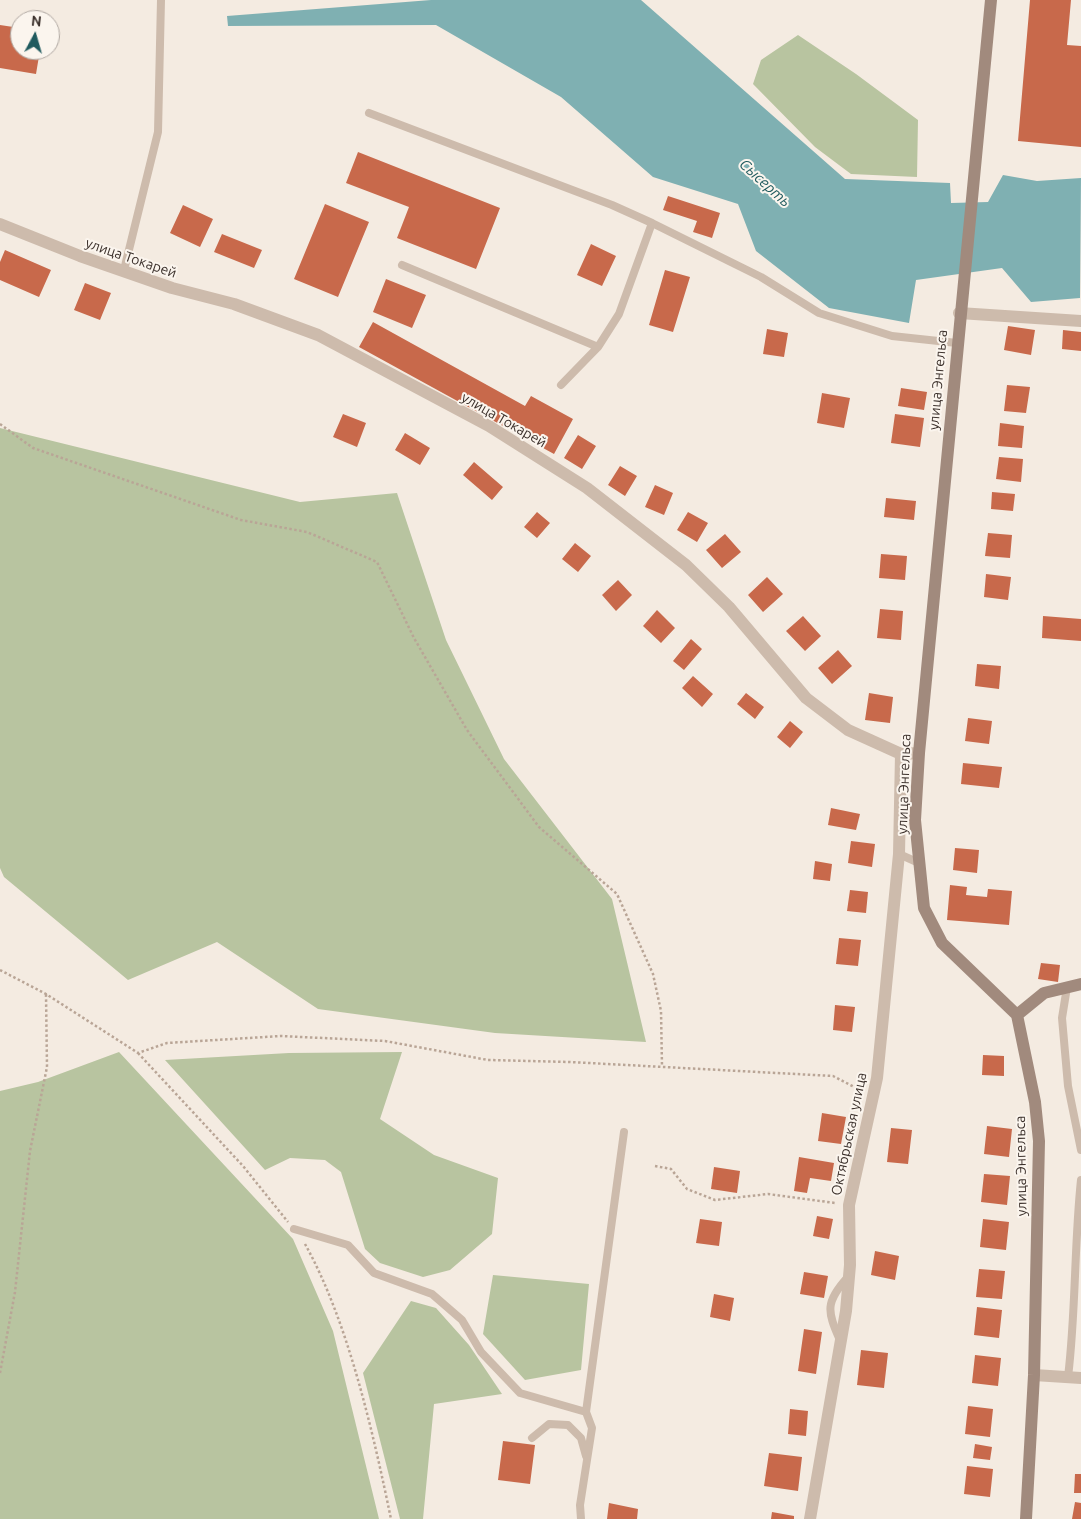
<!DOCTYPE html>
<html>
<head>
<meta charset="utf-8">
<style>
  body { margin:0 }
  #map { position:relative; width:1081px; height:1519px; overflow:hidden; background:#f4ebe1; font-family:Ubuntu,sans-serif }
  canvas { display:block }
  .north { position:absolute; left:10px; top:10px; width:50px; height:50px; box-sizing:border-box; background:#fbf5ee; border:1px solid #aea6a0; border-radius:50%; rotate:6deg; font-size:14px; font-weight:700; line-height:20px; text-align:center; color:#3b302b }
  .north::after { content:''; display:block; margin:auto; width:18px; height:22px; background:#1f5a5e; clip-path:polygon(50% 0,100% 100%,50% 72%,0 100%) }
</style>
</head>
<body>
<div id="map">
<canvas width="1081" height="1519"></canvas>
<div class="north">N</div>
</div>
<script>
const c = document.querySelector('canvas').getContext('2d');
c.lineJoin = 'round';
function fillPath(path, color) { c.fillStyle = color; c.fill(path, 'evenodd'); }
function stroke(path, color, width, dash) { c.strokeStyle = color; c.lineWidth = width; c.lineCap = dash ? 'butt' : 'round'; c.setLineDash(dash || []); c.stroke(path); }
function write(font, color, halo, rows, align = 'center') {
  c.font = font + ' Ubuntu,sans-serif'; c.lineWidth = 4; c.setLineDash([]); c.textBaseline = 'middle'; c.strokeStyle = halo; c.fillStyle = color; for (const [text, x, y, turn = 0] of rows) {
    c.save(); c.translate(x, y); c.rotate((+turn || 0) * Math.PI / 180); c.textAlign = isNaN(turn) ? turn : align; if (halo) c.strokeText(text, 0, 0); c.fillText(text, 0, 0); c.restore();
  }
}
fillPath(new Path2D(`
  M798,35l58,39 62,46 -1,57 -66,-3 -36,-27 -62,-63 8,-24z
  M0,428l300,74 97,-9 49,147 58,119 108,140 34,143 -151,-9 -177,-24 -101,-67 -89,38 -124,-103 -4,-9z
  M119,1052l174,187 40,92 46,188h-379v-428l38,-9z
  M402,1052l-22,67 54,36 64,23 -6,56 -42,36 -27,7 -43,-14 -15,-14 -24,-77 -16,-12 -35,-2 -25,12 -100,-110 124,-7z
  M493,1275l96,9 -8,86 -56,10 -42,-46z
  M411,1301l25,7 33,37 33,49 -68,10 -11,115h-23l-37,-146z`), '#b8c4a0');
fillPath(new Path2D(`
  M431,0h210l204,179 105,4 1,20 37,-1 15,-27 34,6 44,-3 -1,120 -49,4 -29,-34 -86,12 -7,43 -80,-15 -73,-57 -18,-47 -85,-27 -92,-80 -125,-72 -208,1 -1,-10z`), '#7fb0b2');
fillPath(new Path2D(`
  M1030,0h41l-4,45 14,1v101l-63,-6z
  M0,25l20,3v22h20l-4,24 -36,-6z
  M358,152l142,56 -24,61 -79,-31 12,-31 -63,-24z
  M668,196l52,17 -8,25 -19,-6 4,-11 -34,-11z
  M325,204l44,18 -31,75 -44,-18z
  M183,205l30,14 -13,28 -30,-14z
  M222,234l40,16 -8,18 -40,-16z
  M591,244l25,12 -14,30 -25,-11z
  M5,250l46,20 -12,27 -39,-17v-18z
  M665,270l25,7 -17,55 -24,-7z
  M386,279l40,16 -14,33 -39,-16z
  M85,283l26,10 -11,27 -26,-10z
  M373,322l152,84 6,-10 42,23 -19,35 -195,-107z
  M1008,326l27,4 -4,25 -27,-5z
  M767,329l21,4 -4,24 -21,-3z
  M1063,330l18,2v19l-19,-2z
  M1007,385l23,2 -4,26 -22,-2z
  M901,388l26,4 -3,18 -26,-4z
  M822,393l28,5 -6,30 -27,-5z
  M343,414l23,9 -9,24 -24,-10z
  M895,414l29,4 -4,29 -29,-4z
  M1000,423l24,3 -2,22 -24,-2z
  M405,433l25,15 -10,17 -25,-15z
  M578,435l18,11 -14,23 -18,-11z
  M999,457l24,2 -2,23 -25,-3z
  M474,462l29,25 -11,13 -29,-25z
  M620,466l17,10 -12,20 -17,-11z
  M655,485l18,8 -9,22 -19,-8z
  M992,492l23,2 -2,17 -22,-2z
  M886,498l30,3 -2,19 -30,-3z
  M537,512l13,11 -13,15 -13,-11z
  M688,512l20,11 -11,19 -20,-12z
  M988,533l24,2 -2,23 -25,-2z
  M725,534l16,18 -19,16 -16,-18z
  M575,543l16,13 -13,16 -16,-13z
  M881,554l26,2 -2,24 -26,-2z
  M986,574l25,3 -3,23 -24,-3z
  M767,577l16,17 -20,18 -15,-17z
  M618,580l14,15 -16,16 -14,-16z
  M880,609l23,2 -2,29 -24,-2z
  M657,610l18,18 -14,15 -18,-17z
  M803,616l18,20 -16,15 -19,-20z
  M1043,616l38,3v22l-39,-3z
  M691,639l11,10 -18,21 -11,-9z
  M838,650l14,16 -20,18 -14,-16z
  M977,664l24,2 -2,23 -24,-3z
  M693,676l20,18 -11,13 -20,-19z
  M746,693l18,14 -9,12 -18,-15z
  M869,693l24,4 -3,26 -25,-3z
  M968,718l24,3 -3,23 -24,-3z
  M790,721l13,11 -13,16 -13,-11z
  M963,763l39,4 -3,21 -38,-4z
  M831,808l29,6 -4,16 -28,-5z
  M851,841l24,3 -3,23 -24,-4z
  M955,848l24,2 -2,23 -24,-3z
  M815,861l17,3 -2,17 -17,-2z
  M950,885l17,2 -1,8 21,2 1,-8 24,2 -3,34 -62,-5z
  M850,890l18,2 -2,21 -19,-2z
  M839,938l22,2 -3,26 -22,-2z
  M1041,963l19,2 -2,17 -20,-3z
  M835,1005l20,2 -3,25 -19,-2z
  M983,1055l21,1v20l-22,-1z
  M822,1113l24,4 -5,27 -23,-3z
  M987,1126l25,3 -3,28 -25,-3z
  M891,1128l21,2 -4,34 -21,-2z
  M799,1157l35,6 -3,18 -21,-3 -3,15 -13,-2z
  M714,1167l26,4 -3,22 -26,-4z
  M984,1174l26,2 -3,29 -26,-3z
  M817,1216l16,3 -4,20 -16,-3z
  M700,1219l22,3 -3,24 -23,-3z
  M983,1219l26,3 -3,28 -26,-3z
  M875,1251l24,5 -4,24 -24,-5z
  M979,1269l26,2 -3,28 -26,-2z
  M804,1272l24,4 -4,22 -24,-4z
  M714,1294l20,4 -4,23 -20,-4z
  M977,1307l25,3 -3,28 -25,-3z
  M804,1329l18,3 -6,42 -18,-3z
  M861,1350l27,3 -4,35 -27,-3z
  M975,1355l26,3 -3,28 -26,-3z
  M968,1406l25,3 -3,28 -25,-3z
  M790,1409l18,2 -2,25 -18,-2z
  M503,1441l32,4 -5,39 -32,-4z
  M975,1444l17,3 -2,13 -17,-2z
  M769,1453l33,4 -4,34 -34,-5z
  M967,1466l26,3 -3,28 -26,-3z
  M1075,1474h6v19h-7z
  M1075,1502l6,1v16h-9z
  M609,1503l29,6 -1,10h-30z
  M772,1512l22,4v3h-23z`), '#c8694b');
stroke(new Path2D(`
  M0,424l33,24 208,72 66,12 70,30 37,76 53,92 72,97 78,67 36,80 8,37 1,55
  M0,970l46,24 92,59 29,-10 114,-7 104,5 103,19 82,2 263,14 27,14
  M138,1053l105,113 45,56
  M655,1166l16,3 16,20 28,11 53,-6 67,9
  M305,1244c43,77 68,188 86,275
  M0,1373l15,-81 15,-141 17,-84 -1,-73`), '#b9a596', 2.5, [2.5, 2.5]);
stroke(new Path2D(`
  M369,113l243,92 40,18
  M402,265l196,82
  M124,270l34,-138 3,-132
  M561,385l37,-38 21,-33 33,-91 109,54 58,36 73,23 65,7
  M899,854l20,9
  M1067,987l-5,31 6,68 13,64
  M294,1229l54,16 26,28 58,21 30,26 19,32 39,41 66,19
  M840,1340c-13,-29 -15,-38 8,-63
  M1068,1377c8,-65 6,-131 13,-197
  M532,1438l17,-14 19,1 13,13 5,18
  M581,1519l-1,-14 12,-77 -6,-16 38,-280`), '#cdbbac', 8);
stroke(new Path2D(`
  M0,224l80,32 92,32 62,16 84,31 171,91 98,62 99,77 43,42 77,91 42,32 53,24 18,-1
  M959,313l122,8
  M1034,1375l47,3
  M810,1519l36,-208 4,-46 -1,-60 28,-127 22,-224 2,-100`), '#cdbbac', 12);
stroke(new Path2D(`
  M991,0l-72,753 -4,67 9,88 18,35 75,72 18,87 4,39 -5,234 -8,144
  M1017,1015l27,-22 37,-9`), '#a18a7d', 12);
write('14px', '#3b302b', '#fbf5ee', [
  ["улица Токарей",131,258,19],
  ["улица Энгельса",938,380,-85],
  ["улица Токарей",504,420,30],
  ["улица Энгельса",904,784,-88],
  ["Октябрьская улица",849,1134,-78],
  ["улица Энгельса",1021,1166,-91]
]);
write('italic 15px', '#1f5a5e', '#fbf5ee', [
  ["Сысерть",765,183,42]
]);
</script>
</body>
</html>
